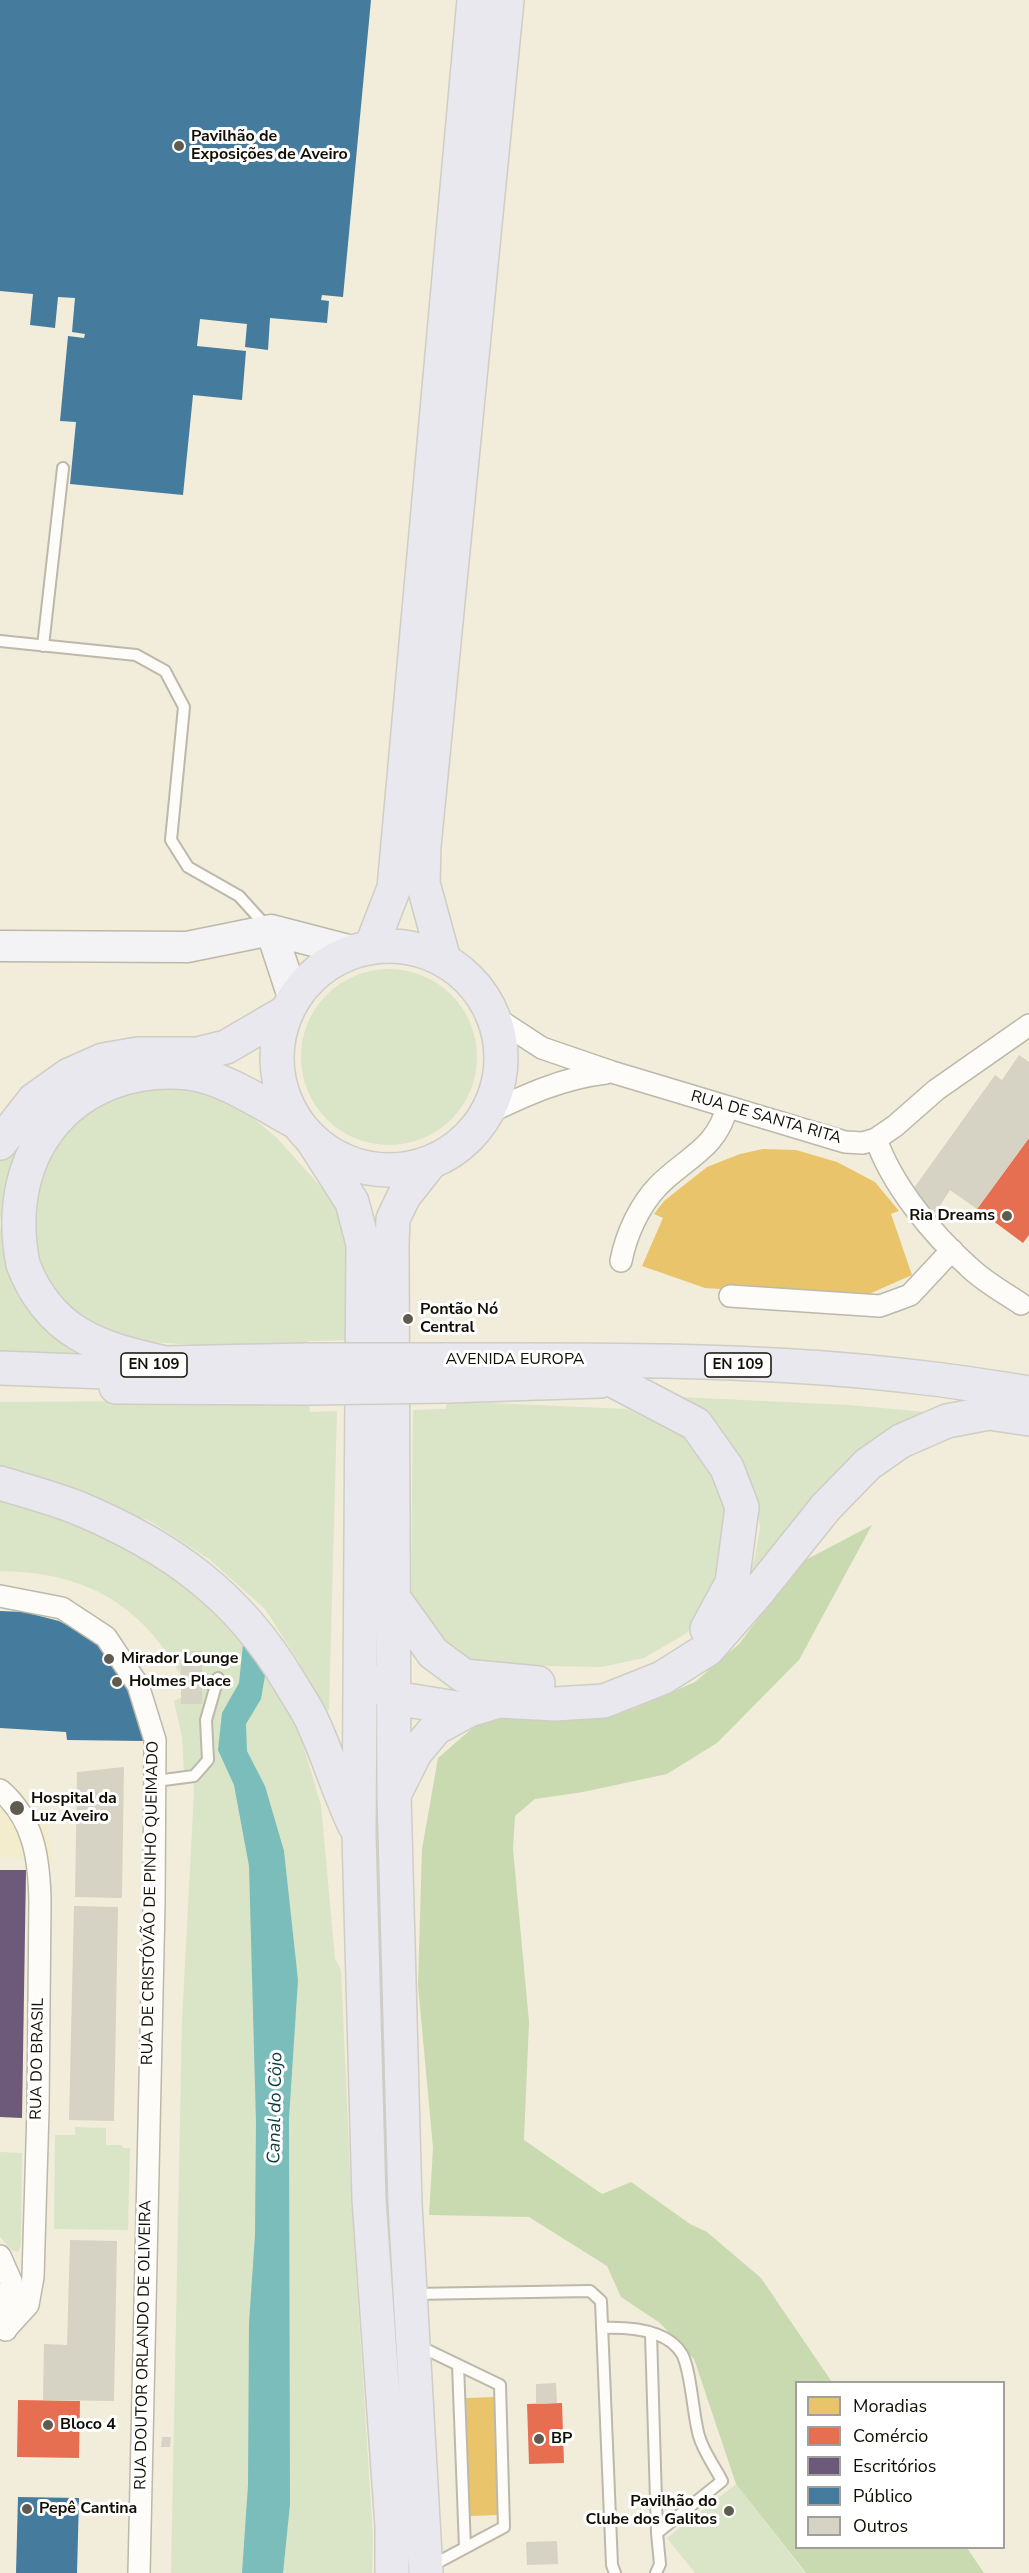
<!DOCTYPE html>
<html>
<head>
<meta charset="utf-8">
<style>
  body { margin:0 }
  #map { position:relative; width:1029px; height:2573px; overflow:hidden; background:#f1edda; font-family:"Nunito Sans",sans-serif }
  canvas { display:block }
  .legend { position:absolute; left:795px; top:2381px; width:210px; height:168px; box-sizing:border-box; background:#fff; border:2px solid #a09f9b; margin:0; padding:8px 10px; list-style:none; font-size:18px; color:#110e04 }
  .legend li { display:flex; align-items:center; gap:12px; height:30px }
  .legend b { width:30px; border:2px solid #a09f9b }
</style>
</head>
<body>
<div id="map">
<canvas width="1029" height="2573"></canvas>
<ul class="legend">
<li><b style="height:16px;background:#e9c46a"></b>Moradias</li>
<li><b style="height:16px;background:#e76f51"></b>Comércio</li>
<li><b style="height:16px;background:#6d597a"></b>Escritórios</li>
<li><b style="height:16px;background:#457b9d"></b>Público</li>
<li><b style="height:16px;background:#d6d3c4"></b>Outros</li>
</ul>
</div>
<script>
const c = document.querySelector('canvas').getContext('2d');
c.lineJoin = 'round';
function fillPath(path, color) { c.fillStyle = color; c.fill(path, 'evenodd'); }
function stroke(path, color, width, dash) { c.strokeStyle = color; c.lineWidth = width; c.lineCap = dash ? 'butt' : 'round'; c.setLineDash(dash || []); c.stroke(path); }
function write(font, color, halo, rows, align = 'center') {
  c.font = font + ' "Nunito Sans",sans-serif'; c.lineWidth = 6; c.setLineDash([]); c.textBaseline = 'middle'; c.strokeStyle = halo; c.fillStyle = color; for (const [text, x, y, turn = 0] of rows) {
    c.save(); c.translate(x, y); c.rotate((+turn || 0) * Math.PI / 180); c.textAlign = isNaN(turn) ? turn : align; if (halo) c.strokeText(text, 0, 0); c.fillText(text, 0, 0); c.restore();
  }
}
fillPath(new Path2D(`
  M0,1775l23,18 22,30 11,38 -56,-5z`), '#f3eccd');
fillPath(new Path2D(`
  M301 1057a88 88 0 1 1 176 0a88 88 0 1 1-176 0Z
  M146,1087l46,3 51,20 34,28 50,56 8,11 11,34 3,101 -41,1v6h-81l-91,-6 -56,-23 -36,-42 -21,-48 3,-40 42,-68 45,-25z
  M26,1135l-15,28 -8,32 -3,29 5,28 23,50 62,54h-90v-197z
  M679,1397l170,8 87,8 -193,184 12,-40 5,-30 -5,-28z
  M165,1401l116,5 28,-1 1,7 27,-1 -8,299 -5,2 -25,-50 -34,-53 -56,-50 -59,-38 -92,-33 -58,-16v-70z
  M447,1401l180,8 55,26 27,35 15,31 2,39 -17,69 -24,25 -41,24 -43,9 -100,-2 -44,-10 -29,-28 -17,-34 2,-183 33,-1z
  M0,1499l117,38 73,47 85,90 25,61 21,70 14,154 6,11 10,223 22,344 -1,36h-201l11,-553 12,-227 -1,-19 -9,-1 -2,-36 -8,-36 13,-6c-3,-18 -14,-34 -25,-49 -42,-55 -94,-74 -162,-75z
  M75,2127l31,1v17h16l1,3h7l-2,82 -74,-1 1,-94h20z
  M0,2152l22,1 -1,92 -3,7 -6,-2 -12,-13z
  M736,2484l69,89h-110l-28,-35z`), '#dae4c7');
fillPath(new Path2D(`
  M872,1525l-73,135 -82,83 -50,31 -84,18 -48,7 -20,17 -2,33 16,173 -5,118 78,54 29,-12 59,42 17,8 54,46 71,104h-36v166h171l17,25h-178l-70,-89 -42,-125 -34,-36 -39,-26 -14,-31 -78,-49 -100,-2 4,-67 -15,-163 4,-136 16,-91 38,-33 32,-8 86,-3 37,-4 64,-28 44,-38 61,-81z`), '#c9dab0');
fillPath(new Path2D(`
  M244,1635l23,29 -6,35 -15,25 1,27 18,35 19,65 14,129 -9,138 1,386 -7,69h-41l6,-88 1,-162 6,-88 1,-113 -7,-256 -15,-81 -16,-35 4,-37 17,-30z`), '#7abdba');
fillPath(new Path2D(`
  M763,1149l33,1 41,12 38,20 24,29 -8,3 21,61 -52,23 -155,-10 -63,-22 21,-48 -9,-4 10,-13 43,-34 33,-13z
  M494,2397l4,118 -28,1 -4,-118z`), '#e9c46a');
fillPath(new Path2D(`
  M1029,1138v97l-6,8 -46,-34z
  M18,2400l62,1 -1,57 -62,-1z
  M562,2403l2,60 -35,1 -2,-60z`), '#e76f51');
fillPath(new Path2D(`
  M0,1870h26l-4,248 -22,-1z`), '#6d597a');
fillPath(new Path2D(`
  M0,0h371l-28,297 -21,-2 -1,5 8,1 -2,22 -57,-5 -2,32 -23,-3 2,-23 -47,-5 -3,27 49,5 -4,49 -49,-5 -10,100 -113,-11 6,-62 -16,-1 8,-85 16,2 1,-4 -13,-2 3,-34 -17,-1 -3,31 -25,-3 3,-31 -33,-3z
  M0,1611l24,1 35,9 25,13 20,16 18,25 15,36 8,30 -78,-1 -1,-8 -66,-4z
  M18,2497l61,1 -2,75h-61z`), '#457b9d');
fillPath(new Path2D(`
  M1019,1055l10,7v76l-52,71 -27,-19 -16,25 -20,-27 81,-113 7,5z
  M181,1651h21v53h-21z
  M124,1767l-2,131 -47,-1 2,-125z
  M74,1906l44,1 -4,214 -45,-1z
  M70,2240l47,1 -3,160 -71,-1 1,-56 23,1z
  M556,2383l1,20 -21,1v-20z
  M162,2437h9l-1,10h-9z
  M557,2541l1,23 -31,1 -1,-23z`), '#d6d3c4');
const lane = new Path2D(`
  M0,641l136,14 29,16 19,36 -13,133 17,27 51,29 29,32
  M43,646l20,-178
  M156,1781l38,-5 14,-16 -2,-40 12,-42
  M413,2294l177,-3 11,10 11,264 3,8
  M602,2328c26,-1 65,1 80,26 9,16 11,62 17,82 4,15 16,31 23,45l-65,52 3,31 -4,9
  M651,2334l6,199
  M419,2346l81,39 4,142 -73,39
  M458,2365l7,183`);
const street = new Path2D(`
  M493,1016l49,32 70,24 233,70 18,1 13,-4 19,-13 41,-36 93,-65
  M486,1114c40,-19 76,-36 120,-41
  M876,1139c16,46 56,95 92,127 15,15 35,26 53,38
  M621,1261c5,-26 18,-55 37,-75 27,-28 59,-37 69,-79
  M730,1296l150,10 30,-11 42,-45
  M0,1596l62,12 44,29 32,48 17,55 -1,164 -15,669
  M0,1790c34,29 39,68 40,111l-2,209 -5,167 -5,28 -22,24
  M0,2256l11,25 -5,49`);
const secondary = new Path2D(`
  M271,930l22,67
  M0,946l187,1 84,-17 81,21`);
const primary = new Path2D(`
  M277 1058a112 112 0 1 1 224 0a112 112 0 1 1-224 0Z
  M371,947l23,-59 80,-888
  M444,960l-21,-77 1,-37 83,-846
  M313,1141l39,61 11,42 -4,591 10,364 23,327v47
  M0,1143l34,-43 35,-25 34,-15 35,-6h60l28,-7 60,-35
  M445,1360c157,0 316,-2 472,17 37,4 75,10 112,16
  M165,1363c-30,-7 -59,-13 -86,-29 -26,-15 -46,-42 -56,-70 -23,-115 53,-202 166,-191 35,4 77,33 107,49
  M0,1368l105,4 60,-9 143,-3
  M612,1380l84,44 31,44 15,39 -10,76 -25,46
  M446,1386l154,-5
  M116,1387l193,1
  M0,1483c26,8 53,15 78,25 91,38 160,87 211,173 8,14 19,29 25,44 15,33 25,68 41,101
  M395,1600l38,53 31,23 74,7
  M378,1682l16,16 75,12
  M396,1791l19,-38 21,-25 33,-18 30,-9 56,3 49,-3 58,-23 46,-29 49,-56 69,-86 42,-43 33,-23 46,-20 42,-8 40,6
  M426,2573l-21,-369 -11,-409 -2,-551 1,-25 11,-23 26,-33`);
stroke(lane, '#bcb8aa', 14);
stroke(street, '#bcb8aa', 24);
stroke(secondary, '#bcb8aa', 33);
stroke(primary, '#cfcdc4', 36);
stroke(lane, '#fdfcf9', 10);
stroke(street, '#fdfcf9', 21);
stroke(secondary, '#f3f2f4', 30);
stroke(primary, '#e8e8ee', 33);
const primaryBridge = new Path2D(`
  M308,1360h137
  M309,1388l137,-2`);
stroke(primaryBridge, '#cfcdc4', 36, []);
stroke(primaryBridge, '#e8e8ee', 33);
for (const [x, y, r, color] of [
  [179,146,6,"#5f5c4f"],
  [1007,1216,6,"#5f5c4f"],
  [408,1319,6,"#5f5c4f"],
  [109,1659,6,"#5f5c4f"],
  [117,1682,6,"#5f5c4f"],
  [17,1808,8,"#5f5c4f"],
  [48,2425,6,"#5f5c4f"],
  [539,2439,6,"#5f5c4f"],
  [27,2509,6,"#5f5c4f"],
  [729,2511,6,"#5f5c4f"]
]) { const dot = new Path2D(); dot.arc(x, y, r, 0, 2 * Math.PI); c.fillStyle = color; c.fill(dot); stroke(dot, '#fff', 2); }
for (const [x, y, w] of [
  [154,1365,66],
  [738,1365,66]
]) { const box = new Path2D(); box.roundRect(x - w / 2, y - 12, w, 24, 4.5); c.fillStyle = '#fff'; c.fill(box); stroke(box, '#110e04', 1.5); }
write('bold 15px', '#110e04', null, [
  ["EN 109",154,1365],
  ["EN 109",738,1365]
]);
write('bold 16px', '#110e04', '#fff', [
  ["Pavilhão de",191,137],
  ["Exposições de Aveiro",191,155],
  ["Ria Dreams",995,1216,"right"],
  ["Pontão Nó",420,1310],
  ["Central",420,1328],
  ["Mirador Lounge",121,1659],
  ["Holmes Place",129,1682],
  ["Hospital da",31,1799],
  ["Luz Aveiro",31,1817],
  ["Bloco 4",60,2425],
  ["BP",551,2439],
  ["Pavilhão do",717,2502,"right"],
  ["Clube dos Galitos",717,2520,"right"],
  ["Pepê Cantina",39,2509]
], 'left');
write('16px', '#110e04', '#fff', [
  ["RUA DE SANTA RITA",766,1118,16],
  ["AVENIDA EUROPA",515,1360],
  ["RUA DE CRISTÓVÃO DE PINHO QUEIMADO",151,1903,-89],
  ["RUA DO BRASIL",38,2059,-89],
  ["RUA DOUTOR ORLANDO DE OLIVEIRA",144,2345,-89]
]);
write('italic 18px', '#0b3a3c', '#fff', [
  ["Canal do Côjo",276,2108,-89]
]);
</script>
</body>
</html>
